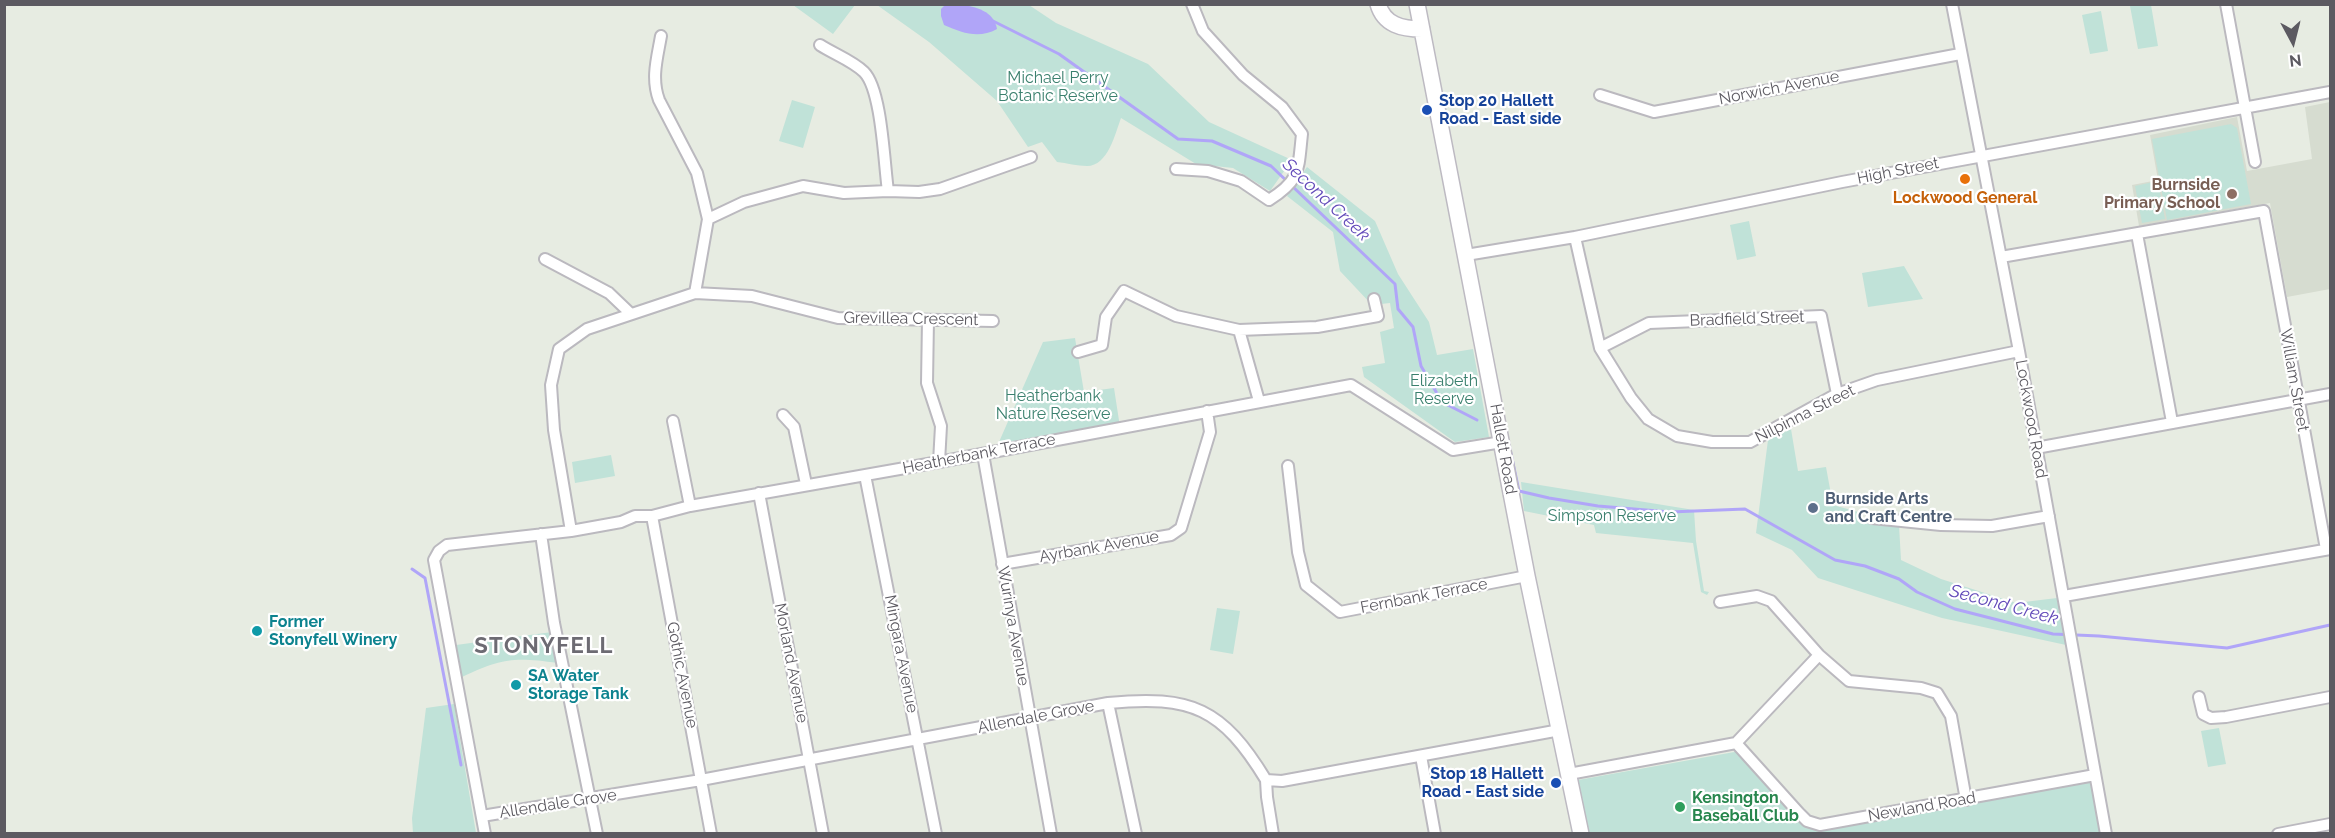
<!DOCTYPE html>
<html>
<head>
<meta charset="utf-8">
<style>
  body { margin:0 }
  #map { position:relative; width:2335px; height:838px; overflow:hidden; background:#e7ece2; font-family:Raleway,sans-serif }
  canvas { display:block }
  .frame { position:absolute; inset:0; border:6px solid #5c5a61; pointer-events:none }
  .north { position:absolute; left:2263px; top:12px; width:60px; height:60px; -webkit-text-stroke:4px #fff; paint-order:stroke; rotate:173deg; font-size:16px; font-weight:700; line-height:24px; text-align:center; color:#5c5a61 }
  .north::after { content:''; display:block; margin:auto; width:21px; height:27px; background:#5c5a61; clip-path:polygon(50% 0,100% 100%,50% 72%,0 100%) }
</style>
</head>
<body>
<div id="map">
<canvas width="2335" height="838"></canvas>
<div class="frame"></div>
<div class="north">N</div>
</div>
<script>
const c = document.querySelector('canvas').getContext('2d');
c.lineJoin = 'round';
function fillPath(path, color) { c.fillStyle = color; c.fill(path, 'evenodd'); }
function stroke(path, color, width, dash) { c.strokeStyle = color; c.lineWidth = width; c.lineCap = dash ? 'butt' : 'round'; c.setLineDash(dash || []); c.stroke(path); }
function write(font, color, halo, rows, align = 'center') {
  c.font = font + ' Raleway,sans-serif'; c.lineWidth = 4.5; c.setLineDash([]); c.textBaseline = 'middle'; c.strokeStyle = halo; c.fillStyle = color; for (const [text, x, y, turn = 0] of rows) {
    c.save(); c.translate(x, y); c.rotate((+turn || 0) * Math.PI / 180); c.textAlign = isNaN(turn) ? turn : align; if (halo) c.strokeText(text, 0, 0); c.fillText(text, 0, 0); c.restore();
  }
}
fillPath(new Path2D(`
  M2330,102v187l-43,8 -17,-94 -131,23 -7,-41 26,-5 -8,-45 87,-18 10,54 65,-12 -7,-52z`), '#d6dcd0');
fillPath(new Path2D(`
  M2140,4l11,1 7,41 -20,3 -8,-43z
  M793,5h62l-22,29z
  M877,5h152l27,18 92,41 61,58 83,38 -22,31 -37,-23 -37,-4 -75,-46c-6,16 -13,48 -34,48 -10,0 -20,-3 -30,-4l-15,-20 -14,5 -31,-46 -68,-59z
  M2101,11l7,40 -18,3 -8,-39z
  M792,100l23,7 -12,41 -24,-7z
  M2231,124l6,4 14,76 -84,16 -15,-81z
  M1307,167l68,54 23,53 31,48 8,33 36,-6 16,88 -34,5 -91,-65 -2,-10 23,-4 -5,-31 14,-4 -4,-25 -18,2 -32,-34 -7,-39 -46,-36z
  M2158,181l7,38 -23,4 -7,-37z
  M1749,221l7,35 -19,4 -7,-35z
  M1904,266l19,33 -55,8 -6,-34z
  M1075,338l9,54 30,-4 6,39 -125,24 48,-109z
  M1791,429l7,42 28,-4 7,38 29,8 1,10 36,2 2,35 40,19 75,24 41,-5 9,47 -124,-27 -124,-40 -26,-28 -36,-17 12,-93z
  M611,455l4,21 -40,7 -3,-21z
  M1521,482l173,28 2,31 8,50 5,1 -2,3 -6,-3 -8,-49 -97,-10 -2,-8 -70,-14z
  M1217,608l23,3 -7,43 -23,-4z
  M552,632l6,31c-44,-6 -56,-5 -96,14l-6,-32z
  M454,704l22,129h-63l-1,-15 14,-110z
  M2219,728l7,36 -18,3 -7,-36z
  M1740,751l59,69 26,10 268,-50 10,53h-515l-10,-53z`), '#c0e2d8');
fillPath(new Path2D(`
  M960,4c16,3 34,7 37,25 -18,10 -35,4 -53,-4l-3,-9v-7l4,-4z`), '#b0a5f8');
stroke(new Path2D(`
  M993,21l66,33 119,85 34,2 59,25 124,118 3,25 15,18 8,39 21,36 35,18
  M1510,449l9,42 30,7 49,8 72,6 75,-3 90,51 30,6 34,13 18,13 38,17 98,25 46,2 128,12 103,-23
  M412,569l13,9 36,187`), '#b0a5f8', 3);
const minor = new Path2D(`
  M1952,4l67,347 87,483
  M2226,4l29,158
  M661,36c-4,23 -10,42 -2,64l38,73 11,46 -13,74
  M820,45c14,9 33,16 44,27 18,18 20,92 24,119
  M1600,95l54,17 306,-58
  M1176,169l32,2 33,10 28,19c32,-20 29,-30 33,-66l-20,-27 -39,-32 -40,-44 -11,-27
  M708,219l36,-17 59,-16 41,7 44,-2 31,1 21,-3 91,-32
  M2137,234l35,188
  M1575,237l25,111 31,50 17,21 29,17 35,6h38l87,-48 40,-14 142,-29
  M1466,255l109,-18 267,-55 488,-90
  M2001,257l263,-46 62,338
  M545,259l64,34 22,21
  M928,320l-1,63 14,43 -2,36
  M1239,330l20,71
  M1600,348l49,-25 172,-7 16,78
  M1078,352l24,-7 4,-28 18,-26 52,25 63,14 78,-3 61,-11 -4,-17
  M783,415l11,12 12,57
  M673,421l17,85
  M2036,448l294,-54
  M983,454l68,380
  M1288,466l10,86 8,33 34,27 187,-36
  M865,475l71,359
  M759,493l64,341
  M652,516l59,318
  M1872,518l69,7 51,1 57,-10
  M571,531l-17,-101 -3,-45 8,-36 28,-20 108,-36 57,3 86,22 155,3
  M541,534l13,89 43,211
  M1002,564l169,-29 10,-7 29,-96 -3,-21
  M2064,596l266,-47
  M1720,602l37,-6 14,5 48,54 30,26 72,7 16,5 14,23 15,84
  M2199,697l4,17 8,4 15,-1 104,-20
  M1108,703l28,131
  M1736,743l83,-88
  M1421,756l14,78
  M1569,774l167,-31 63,70 8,8 13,4 275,-50
  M1266,780l1,17 6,37
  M482,816l219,-36 407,-77c84,-8 114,5 158,77l16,1 278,-51
  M485,834l-51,-274 5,-9 8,-6 124,-14 50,-9 14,-6h17l38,-10 249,-44 412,-77 102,65 49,-8
  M2278,834l52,-10`);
const secondary = new Path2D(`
  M1378,4c6,21 24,25 44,25
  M1417,4l110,572 54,258`);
stroke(minor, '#bbb9bf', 14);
stroke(secondary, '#bdbac2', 18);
stroke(minor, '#fff', 10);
stroke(secondary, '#fff', 15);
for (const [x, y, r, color] of [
  [1427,110,6,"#1a4fb4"],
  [1965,179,6,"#e8710a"],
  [2232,194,6,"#8d6e63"],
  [1813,508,6,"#5c6f8a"],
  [257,631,6,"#0f9aa8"],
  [516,685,6,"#0f9aa8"],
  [1556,783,6,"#1a4fb4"],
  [1680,807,6,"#2e9e5b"]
]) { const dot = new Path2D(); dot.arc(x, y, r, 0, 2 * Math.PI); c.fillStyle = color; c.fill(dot); stroke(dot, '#fff', 2); }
write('16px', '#3b806e', '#fff', [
  ["Michael Perry",1058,78],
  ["Botanic Reserve",1058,96],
  ["Elizabeth",1444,381],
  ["Reserve",1444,399],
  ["Heatherbank",1053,396],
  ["Nature Reserve",1053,414],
  ["Simpson Reserve",1612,516]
]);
write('16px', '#5c5a61', '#fff', [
  ["Norwich Avenue",1779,88,-11],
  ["High Street",1898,171,-11],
  ["Grevillea Crescent",911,319,1],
  ["Bradfield Street",1747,319,-2],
  ["William Street",2294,380,80],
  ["Nilpinna Street",1805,414,-27],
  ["Lockwood Road",2031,419,80],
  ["Hallett Road",1503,449,80],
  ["Heatherbank Terrace",979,454,-11],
  ["Ayrbank Avenue",1099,547,-10],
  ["Fernbank Terrace",1424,596,-11],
  ["Wurinya Avenue",1013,626,80],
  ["Mingara Avenue",901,654,79],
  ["Morland Avenue",791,663,79],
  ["Gothic Avenue",682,675,79],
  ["Allendale Grove",1036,717,-11],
  ["Allendale Grove",558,804,-9],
  ["Newland Road",1922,807,-10]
]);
write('bold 16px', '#164399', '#fff', [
  ["Stop 20 Hallett",1439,101],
  ["Road - East side",1439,119],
  ["Stop 18 Hallett",1544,774,"right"],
  ["Road - East side",1544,792,"right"]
], 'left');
write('bold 16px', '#785e54', '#fff', [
  ["Burnside",2220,185],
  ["Primary School",2220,203]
], 'right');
write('bold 16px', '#c56008', '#fff', [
  ["Lockwood General",1965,198]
]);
write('bold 16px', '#4e5e75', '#fff', [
  ["Burnside Arts",1825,499],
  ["and Craft Centre",1825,517]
], 'left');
write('bold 16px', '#0d838f', '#fff', [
  ["Former",269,622],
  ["Stonyfell Winery",269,640],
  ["SA Water",528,676],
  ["Storage Tank",528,694]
], 'left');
write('bold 16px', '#27864d', '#fff', [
  ["Kensington",1692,798],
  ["Baseball Club",1692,816]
], 'left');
write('italic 18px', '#624ab9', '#fff', [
  ["Second Creek",1326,200,43],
  ["Second Creek",2004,605,15]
]);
c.letterSpacing = '1.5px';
write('bold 22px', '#6d6b73', '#fff', [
  ["STONYFELL",544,646]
]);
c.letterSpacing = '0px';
</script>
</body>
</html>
